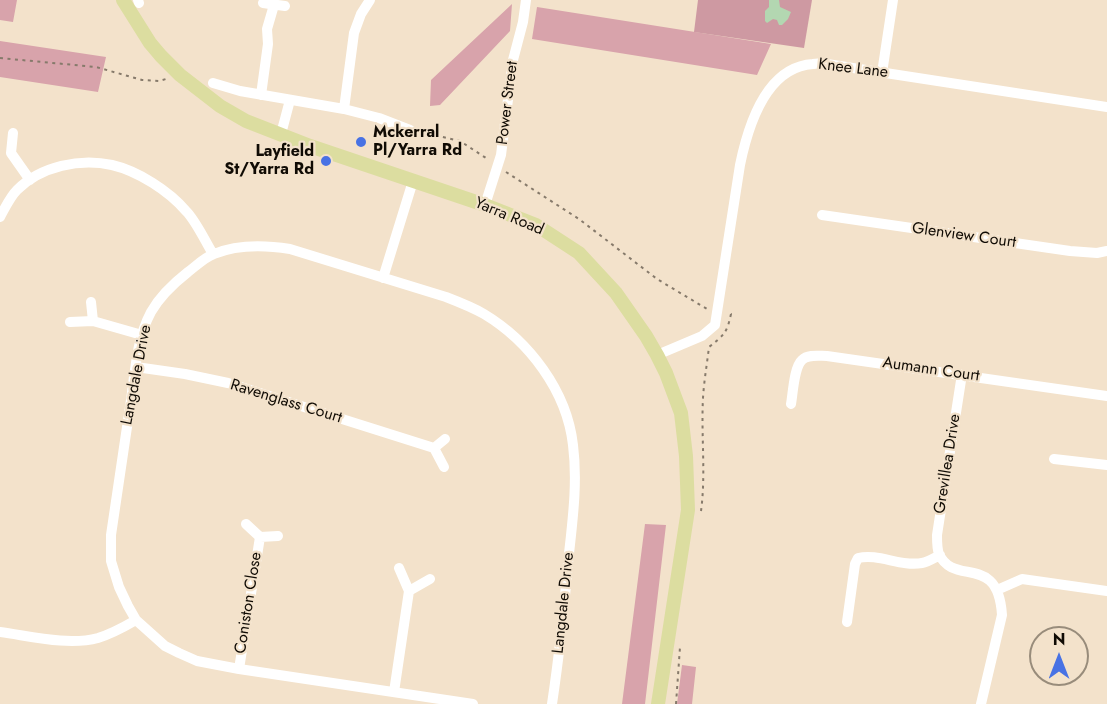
<!DOCTYPE html>
<html>
<head>
<meta charset="utf-8">
<style>
  body { margin:0 }
  #map { position:relative; width:1107px; height:704px; overflow:hidden; background:#f3e2cb; font-family:Jost,sans-serif }
  canvas { display:block }
  .north { position:absolute; left:1029px; top:626px; width:60px; height:60px; box-sizing:border-box; background:#f3e2cb; border:2px solid #988c7b; border-radius:50%; rotate:0deg; font-size:16px; font-weight:700; line-height:24px; text-align:center; color:#100b04 }
  .north::after { content:''; display:block; margin:auto; width:21px; height:27px; background:#4872e4; clip-path:polygon(50% 0,100% 100%,50% 72%,0 100%) }
</style>
</head>
<body>
<div id="map">
<canvas width="1107" height="704"></canvas>
<div class="north">N</div>
</div>
<script>
const c = document.querySelector('canvas').getContext('2d');
c.lineJoin = 'round';
function fillPath(path, color) { c.fillStyle = color; c.fill(path, 'evenodd'); }
function stroke(path, color, width, dash) { c.strokeStyle = color; c.lineWidth = width; c.lineCap = dash ? 'butt' : 'round'; c.setLineDash(dash || []); c.stroke(path); }
function write(font, color, halo, rows, align = 'center') {
  c.font = font + ' Jost,sans-serif'; c.lineWidth = 4.5; c.setLineDash([]); c.textBaseline = 'middle'; c.strokeStyle = halo; c.fillStyle = color; for (const [text, x, y, turn = 0] of rows) {
    c.save(); c.translate(x, y); c.rotate((+turn || 0) * Math.PI / 180); c.textAlign = isNaN(turn) ? turn : align; if (halo) c.strokeText(text, 0, 0); c.fillText(text, 0, 0); c.restore();
  }
}
fillPath(new Path2D(`
  M0,0h17l-4,22 -13,-2z
  M512,4l-2,27 -70,74 -10,1 1,-26z
  M537,7l234,37 -14,31 -225,-36z
  M0,41l106,16 -8,35 -98,-15z
  M645,524l21,1 -21,179h-23z
  M682,665l14,2 -4,37h-15z`), '#d8a3ab');
fillPath(new Path2D(`
  M698,0h114l-8,48 -110,-16z`), '#ce99a2');
fillPath(new Path2D(`
  M769,0h10l1,7 11,5 -3,7 -6,6h-3l-2,-5 -4,-1 -6,4 -2,-2v-10l4,-4z`), '#b3d7b1');
stroke(new Path2D(`
  M0,58l96,9 46,13 17,1 7,-2
  M421,132l39,9 29,19
  M506,172l73,47 78,60 50,30
  M701,511c5,-37 0,-75 2,-113 1,-17 4,-34 6,-51 15,-12 18,-14 22,-33l-4,-1
  M676,704l4,-57`), '#867a6b', 2, [3, 4.5]);
stroke(new Path2D(`
  M138,0l1,3
  M263,3l22,3
  M882,73l11,-73
  M213,83l27,8 104,18 35,9 31,12
  M261,95l7,-51 -1,-15 7,-24
  M344,109l10,-76 7,-19 9,-14
  M13,133l-2,20 19,27
  M281,134l9,-34
  M485,205l16,-50 12,-95 10,-38 3,-22
  M822,215l248,36 27,2 10,-2
  M0,217c5,-9 10,-20 17,-27 24,-24 63,-32 95,-25 26,6 57,26 74,46 10,10 19,30 27,43
  M383,278l30,-97
  M93,321l49,14
  M70,322l23,-1 -2,-19
  M657,355l45,-19 13,-11 25,-160c8,-39 26,-98 73,-101 5,-1 10,0 14,0l280,43
  M136,367l49,7 43,9 206,65
  M962,374l-25,161c0,6 0,14 2,19 15,33 59,-2 63,61l-21,89
  M791,404c2,-11 3,-37 11,-44 6,-6 17,-4 25,-4l280,40
  M1054,459l53,6
  M444,467l-10,-19 11,-9
  M246,524l14,13 18,-1
  M399,568l10,23 21,-12
  M997,590l25,-11 85,12
  M847,622l8,-58 3,-6c21,-5 42,9 64,5 6,-1 12,-5 18,-8
  M0,632c30,4 68,14 98,6 13,-4 26,-11 38,-18
  M239,669l21,-132
  M394,692l15,-101
  M473,704l-234,-35 -42,-8 -18,-8 -14,-7 -29,-26 -8,-14 -9,-19 -8,-26v-26c7,-45 13,-90 20,-135 4,-29 6,-62 20,-88 9,-16 23,-29 37,-40 8,-6 17,-15 26,-18 24,-10 51,-9 76,-5l156,48c13,5 26,10 38,17 45,27 83,77 89,131 5,40 -1,79 -5,118 -4,47 -9,94 -16,141`), '#fff', 10);
stroke(new Path2D(`
  M123,0l27,43 11,13 19,19 40,31 26,15 64,25 175,59 51,20 43,28 37,40 30,43 11,19 9,18 15,40 5,43 2,54 -30,194`), '#dcdda0', 14);
for (const [x, y, r, color] of [
  [361,142,6,"#4872e4"],
  [326,161,6,"#4872e4"]
]) { const dot = new Path2D(); dot.arc(x, y, r, 0, 2 * Math.PI); c.fillStyle = color; c.fill(dot); stroke(dot, '#f3e2cb', 2); }
write('16px', '#100b04', '#f3e2cb', [
  ["Knee Lane",853,69,7],
  ["Power Street",508,103,-83],
  ["Yarra Road",509,217,23],
  ["Glenview Court",964,236,8],
  ["Aumann Court",931,370,8],
  ["Langdale Drive",137,375,-79],
  ["Ravenglass Court",286,402,17],
  ["Grevillea Drive",948,464,-81],
  ["Coniston Close",249,603,-81],
  ["Langdale Drive",564,603,-84]
]);
write('bold 16px', '#100b04', '#f3e2cb', [
  ["Mckerral",373,133],
  ["Pl/Yarra Rd",373,151],
  ["Layfield",314,152,"right"],
  ["St/Yarra Rd",314,170,"right"]
], 'left');
</script>
</body>
</html>
